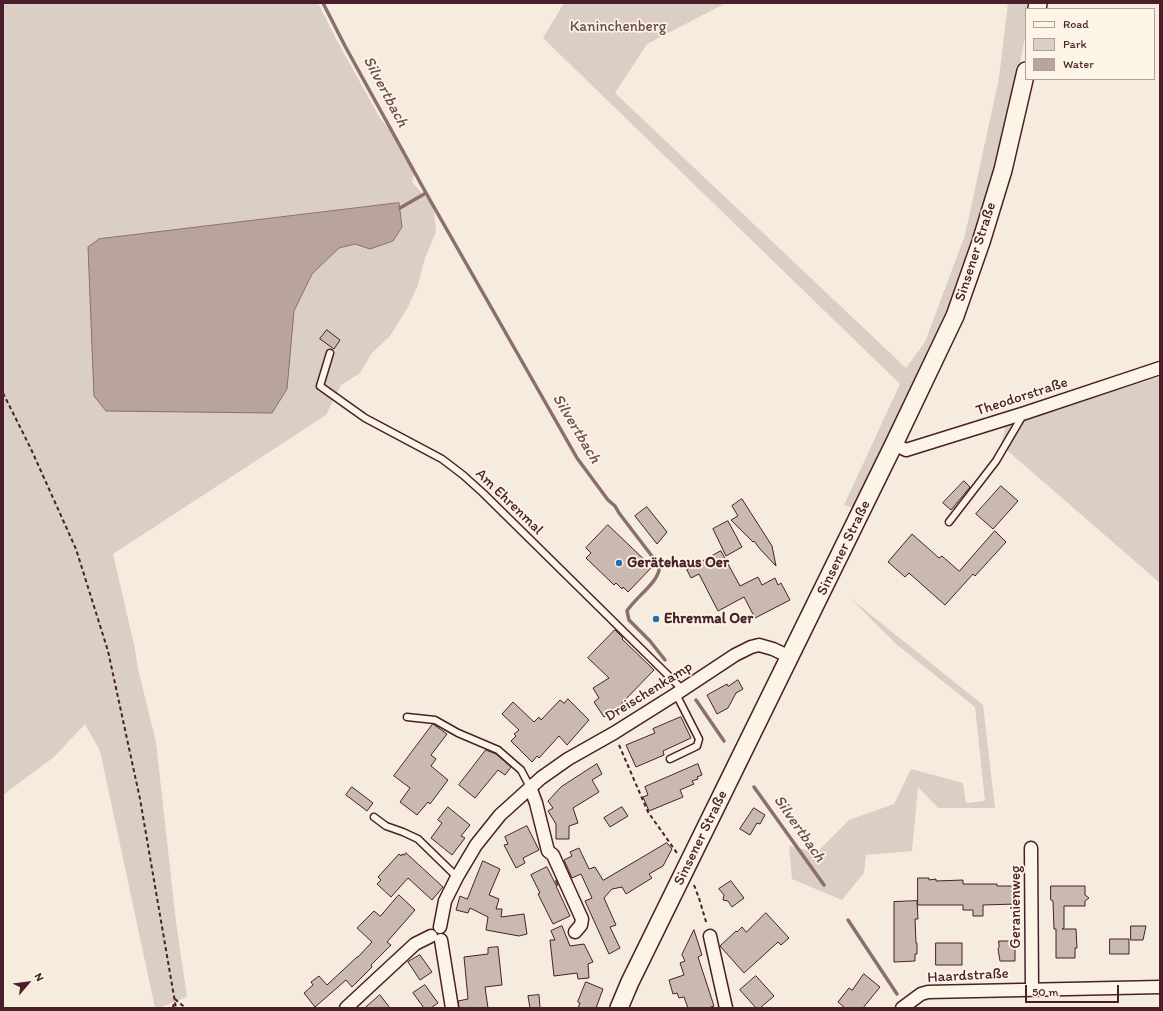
<!DOCTYPE html>
<html>
<head>
<meta charset="utf-8">
<style>
  body { margin:0 }
  #map { position:relative; width:1163px; height:1011px; overflow:hidden; background:#f5ecde; font-family:Itim,sans-serif }
  canvas { display:block }
  .frame { position:absolute; inset:0; border:4px solid #4a1f2b; pointer-events:none }
  .legend { position:absolute; left:1025px; top:8px; width:130px; height:72px; box-sizing:border-box; background:#fcf5e5; border:1px solid #b59f9b; margin:0; padding:5px 7px; list-style:none; font-size:12px; color:#4a1f2b }
  .legend li { display:flex; align-items:center; gap:8px; height:20px }
  .legend b { width:20px; border:1px solid #b59f9b }
  .north { position:absolute; left:8px; top:963px; width:40px; height:40px; -webkit-text-stroke:3px #fcf5e5; paint-order:stroke; rotate:62deg; font-size:11px; font-weight:700; line-height:16px; text-align:center; color:#4a1f2b }
  .north::after { content:''; display:block; margin:auto; width:14px; height:18px; background:#4a1f2b; clip-path:polygon(50% 0,100% 100%,50% 72%,0 100%) }
  .scale { position:absolute; left:1025px; top:985px; width:94px; height:18px; box-sizing:border-box; border:2px solid #4a1f2b; border-top:0; padding-left:5px; font-size:12px; line-height:14px; white-space:nowrap; color:#4a1f2b; -webkit-text-stroke:3px #fcf5e5; paint-order:stroke }
</style>
</head>
<body>
<div id="map">
<canvas width="1163" height="1011"></canvas>
<div class="frame"></div>
<ul class="legend">
<li><b style="height:5px;background:#fcf5e5"></b>Road</li>
<li><b style="height:11px;background:#dbcec4"></b>Park</li>
<li><b style="height:11px;background:#b8a39e"></b>Water</li>
</ul>
<div class="north">N</div>
<div class="scale">50 m</div>
</div>
<script>
const c = document.querySelector('canvas').getContext('2d');
c.lineJoin = 'round';
function fillPath(path, color) { c.fillStyle = color; c.fill(path, 'evenodd'); }
function stroke(path, color, width, dash) { c.strokeStyle = color; c.lineWidth = width; c.lineCap = dash ? 'butt' : 'round'; c.setLineDash(dash || []); c.stroke(path); }
function write(font, color, halo, rows, align = 'center') {
  c.font = font + ' Itim,sans-serif'; c.lineWidth = 3.5; c.setLineDash([]); c.textBaseline = 'middle'; c.strokeStyle = halo; c.fillStyle = color; for (const [text, x, y, turn = 0] of rows) {
    c.save(); c.translate(x, y); c.rotate((+turn || 0) * Math.PI / 180); c.textAlign = isNaN(turn) ? turn : align; if (halo) c.strokeText(text, 0, 0); c.fillText(text, 0, 0); c.restore();
  }
}
fillPath(new Path2D(`
  M3,3h315l17,34 45,81 18,22 4,9 13,20 -3,13 18,20 4,8 2,22 -11,26 -7,27 -10,22 -18,29 -19,18 -11,19 -19,12 -15,30 -213,139 22,95 3,20 18,73 20,180 11,75 -28,11h-4l-55,-257 -15,-27 -31,33 -51,38zM99,239l295,2 -24,8 -15,-5 -16,4 -27,26 -18,37z
  M564,3h162l-79,41 -32,49 291,275 19,-26 40,-107 34,-157 9,-75h23l-1,6h-4v23l-12,64 -22,87 -44,133 -94,192 -10,-3 56,-121 -357,-346z
  M1160,377v206l-159,-138 5,-21z
  M850,598l133,107 12,103h-57l-20,-21 -6,64 -46,4 -2,18 -22,27 -50,-21 -3,-33 28,6 32,-32 45,-16 17,-35 52,14 3,20 19,-2 -10,-94 -79,-63z`), '#dbcec4');
const water = new Path2D(`
  M399,203l3,24 -9,14 -23,8 -15,-5 -16,4 -27,26 -18,37 -7,78 -15,24 -166,-2 -12,-15 -6,-149 11,-8z`);
fillPath(water, '#b8a39e');
stroke(water, '#8c6e70', 1);
stroke(new Path2D(`
  M323,3l22,43 81,147 151,265 31,42 7,6 4,7 39,51c0,2 1,4 1,6 -2,13 -25,29 -32,41l2,9 21,21 15,19
  M400,208l26,-15
  M696,700l28,41
  M754,787l70,98
  M848,920l49,74`), '#8c6e70', 3.5);
const building = new Path2D(`
  M327,330l13,10 -6,9 -14,-10z
  M964,481l6,6 -19,23 -8,-7z
  M1001,486l17,15 -25,28 -17,-15z
  M742,499l30,47 4,20 -16,-17 -6,-8 -1,1 -22,-22 7,-4 -6,-10z
  M647,507l20,25 -10,12 -22,-28z
  M728,521l14,26 -16,9 -13,-27z
  M608,525l44,42 -24,25 -5,-5 -1,2 -6,-6 -2,2 -28,-27 5,-5 -5,-5z
  M995,531l11,11 -31,34 -2,-2 -28,31 -36,-32 -4,4 -17,-15 24,-28 27,24 3,-2 17,15z
  M721,551l19,35 18,-9 4,8 13,-7 3,7 3,-2 9,17 -35,18 -11,-21 -26,14 -19,-37 -8,4 -4,-8z
  M615,630l8,8 -1,1 32,31 -34,35 1,1 -17,11 -10,-15 5,-4 -6,-10 16,-10 -21,-20z
  M738,680l5,9 -7,4 -8,15 -11,6 -10,-19 20,-11 1,2z
  M568,699l21,21 -22,25 -8,-9 -20,22 -2,-2 -5,6 -21,-21 5,-5 -2,-2 5,-4 -17,-16 11,-12 21,20 5,-5 2,3 19,-20 4,3z
  M681,717l10,21 -28,13 1,4 -28,12 -10,-22 29,-12 -2,-4z
  M433,724l14,10 -16,21 5,4 -5,7 17,14 -18,24 -2,-2 -11,13 -17,-13 10,-14 -16,-12z
  M486,750l10,4 15,13 -6,8 -7,-5 -23,28 -16,-13z
  M597,764l5,10 -10,6 7,12 -26,16 5,15 -9,3v13h-13v-15l-8,-13 5,-3 -5,-7 13,-14z
  M698,764l4,11 -5,2 1,2 -6,2 2,3 -14,6 3,7 -34,14 -6,-14 5,-2 -3,-8z
  M352,787l21,16 -6,8 -21,-16z
  M448,807l22,18 -9,11 4,2 -13,17 -21,-17 11,-15 -4,-3z
  M622,807l6,9 -18,11 -6,-9z
  M754,808l11,7 -5,9 -3,-1 -7,12 -10,-6z
  M527,826l12,24 -16,8 2,5 -9,5 -12,-23 4,-1 -3,-7z
  M667,843l5,6 -9,17 -14,8 3,4 -26,16 -4,-7 -10,2 -8,9 12,27 -6,2 10,21 -11,6 -24,-53 7,-3 -11,-24 -9,4 -8,-18 8,-4 -2,-4 9,-4 10,21 6,-2 8,13z
  M406,853l37,34 -11,13 -24,-22 -17,19 -14,-13 4,-4 -3,-3 21,-23 2,2 1,-2 2,1z
  M483,861l17,8 -11,26 10,4 -3,10h6l-1,8 23,-3 3,20 -8,2 -33,-6 2,-13 -18,-9 -2,5 -12,-3 4,-14 7,3z
  M547,867l9,18v-5l2,5 -2,1 14,30 -17,8 -15,-30 2,-1 -9,-18z
  M918,878h11v2l7,-1v2l27,-1v4h34v2h19v18l-33,1v11h-10v-6h-10v-5h-45z
  M731,881l13,17 -12,9 -4,-6 -5,-1 1,-5 -5,-6z
  M1051,886h34v9l4,3 -4,3v5h-21v22l-2,1h14l1,19h-2v10h-19v-29h-2l-1,-28 -2,-1z
  M399,895l16,15 -28,32 4,3 -20,20 1,2 -20,20 -6,-7 -31,27 -11,-14 9,-8 -2,-3 8,-6 8,9 30,-28h1l14,-15 -15,-14 17,-17 6,5z
  M917,901l1,18h-3l1,24h1v11h-2v7l-21,1v-60z
  M766,913l23,25 -8,7 -3,-3 -34,31 -24,-27 16,-15 1,1 5,-5 4,5z
  M562,926l8,20 14,-2 9,18 -5,2 1,14 -11,1 -1,-6 -23,3 -4,-36h5l-4,-9z
  M1131,926h15l-3,14h-12z
  M694,930l8,25 -4,2 16,49 -6,2h-20l-4,-11 -5,1 -2,-5 -4,1 -4,-14 15,-5 -4,-12 5,-2 -3,-6z
  M1110,939h19v15h-19z
  M999,941h16v20h-15l-2,-12 1,-2z
  M936,943h26v22h-26z
  M498,947l4,38 -17,2 3,21h-29l-1,-7 10,-2 -4,-42 24,-3v-6z
  M420,955l12,17 -12,8 -12,-18z
  M864,974l16,13 -17,21h-18l-7,-6 11,-14 3,2z
  M756,976l18,20 -14,12h-4l-16,-18z
  M586,982l17,7 -7,19h-18l2,-5 -2,-1z
  M425,985l13,18 -7,5h-7l-11,-15z
  M380,995l10,13h-25z
  M539,995l1,13h-10l-2,-12z`);
fillPath(building, '#cab9b1');
stroke(building, '#4a1f2b', 1);
const lane = new Path2D(`
  M330,353l-10,33 45,32 77,41 21,16 20,18 200,197
  M949,522l47,-61 27,-46
  M407,717l28,3 23,13 40,17 23,20 9,17
  M670,759l27,-13 2,-7 -23,-45
  M374,817l12,9 17,6 15,7 39,38`);
const street = new Path2D(`
  M894,444l12,6 119,-37 135,-45
  M530,787l6,16 12,48 5,4 29,64 -1,6 -6,7
  M1031,848l1,141
  M440,927l5,-26 12,-24 19,-32 24,-30 41,-37 27,-19 46,-26 62,-39 59,-39 16,-8 8,-2 14,4 17,8
  M710,936l16,72
  M441,940l11,68
  M346,1008l69,-64 16,-8
  M902,1008l19,-14 7,-2 232,-5`);
const secondary = new Path2D(`
  M1037,9l1,-6
  M619,1008l11,-26 264,-538 61,-128 26,-74 22,-72 23,-99`);
stroke(lane, '#4a1f2b', 9);
stroke(street, '#4a1f2b', 15);
stroke(secondary, '#4a1f2b', 20);
stroke(new Path2D(`
  M3,393l28,56 45,100 32,102 32,148 36,209
  M619,745l29,67 29,41
  M694,885l5,13 8,27
  M175,999l8,7v2
  M173,1008l1,-7`), '#4a1f2b', 2, [4, 3]);
stroke(lane, '#fcf5e5', 6);
stroke(street, '#fcf5e5', 12);
stroke(secondary, '#fcf5e5', 17);
for (const [x, y, r, color] of [
  [619,563,4,"#1f6fb2"],
  [656,619,4,"#1f6fb2"]
]) { const dot = new Path2D(); dot.arc(x, y, r, 0, 2 * Math.PI); c.fillStyle = color; c.fill(dot); stroke(dot, '#fcf5e5', 1.5); }
write('15px', '#6e4b51', '#fcf5e5', [
  ["Kaninchenberg",618,27]
]);
write('15px', '#4a1f2b', '#fcf5e5', [
  ["Sinsener Straße",976,252,-72],
  ["Theodorstraße",1022,397,-18],
  ["Am Ehrenmal",509,502,44],
  ["Sinsener Straße",844,548,-64],
  ["Dreischenkamp",649,692,-32],
  ["Sinsener Straße",701,838,-64],
  ["Geranienweg",1016,907,-90],
  ["Haardstraße",968,976,-3]
]);
write('bold 15px', '#4a1f2b', '#fcf5e5', [
  ["Gerätehaus Oer",627,563],
  ["Ehrenmal Oer",664,619]
], 'left');
write('italic 16px', '#704d53', '#fcf5e5', [
  ["Silvertbach",385,92,62],
  ["Silvertbach",576,429,59],
  ["Silvertbach",799,829,55]
]);
</script>
</body>
</html>
